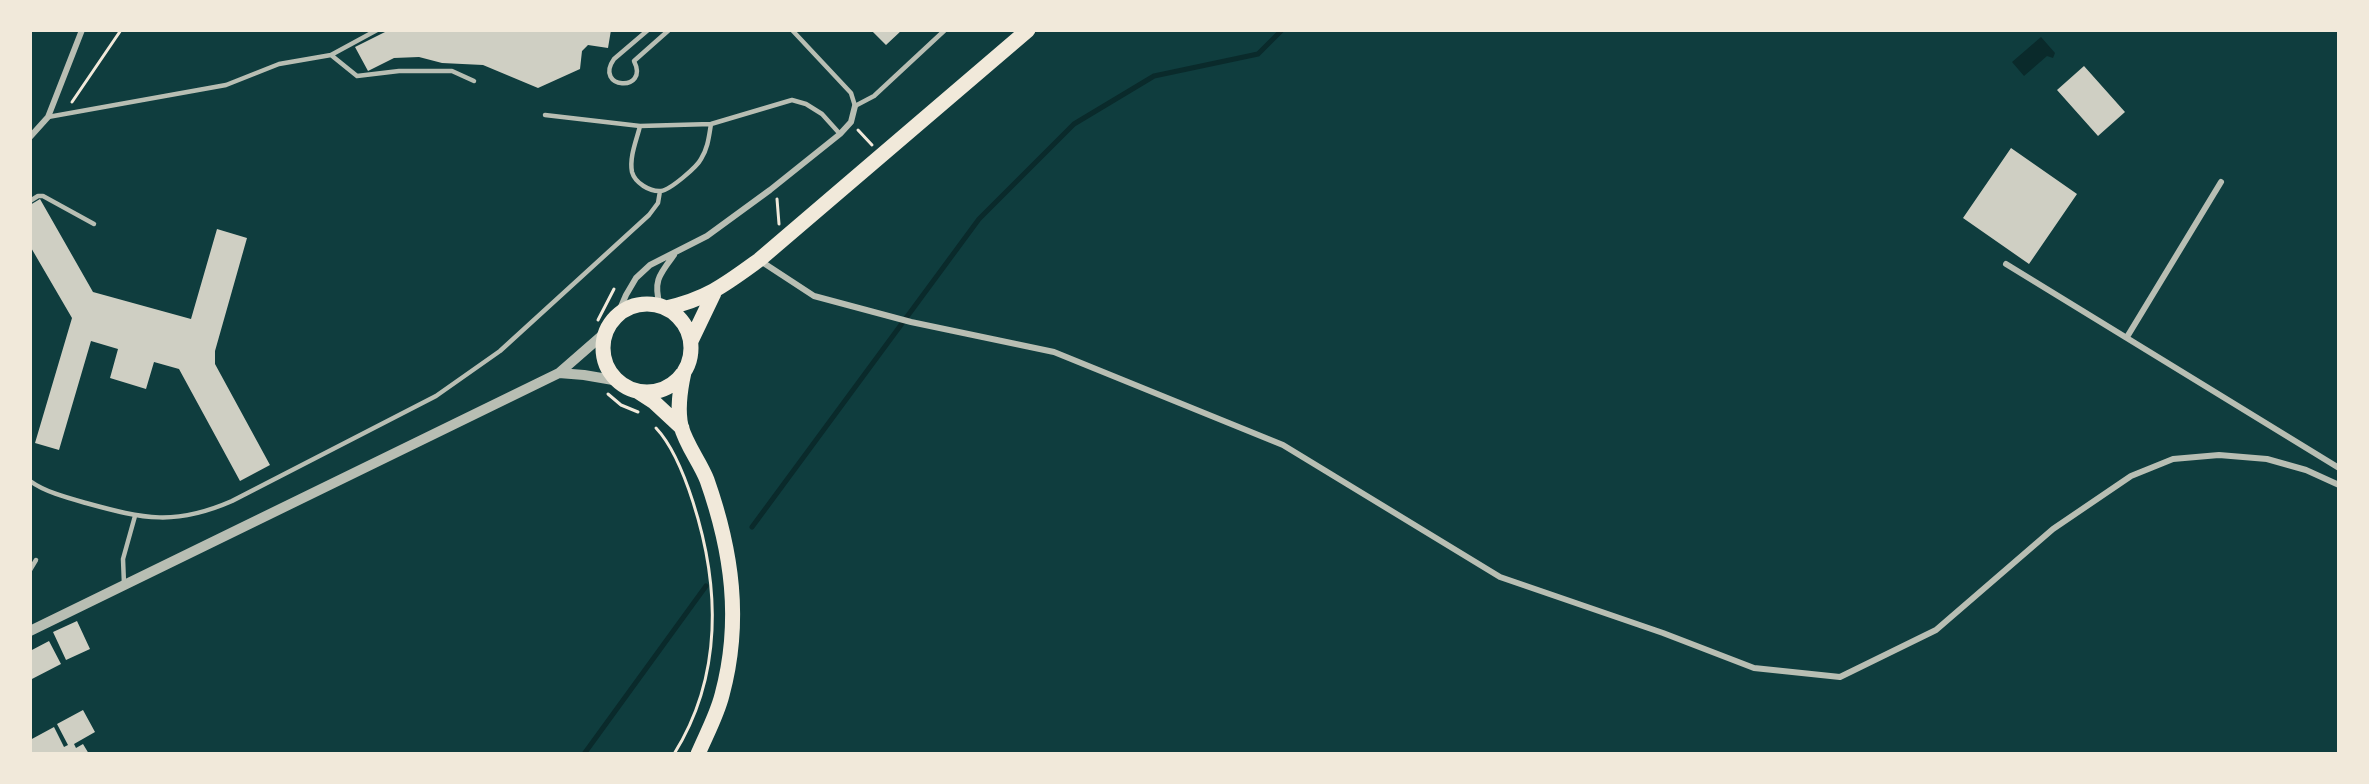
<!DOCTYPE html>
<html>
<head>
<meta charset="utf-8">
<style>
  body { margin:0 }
  #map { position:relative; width:2369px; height:784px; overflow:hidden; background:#0f3d3e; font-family:"Golos Text",sans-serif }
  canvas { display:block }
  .frame { position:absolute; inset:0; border:32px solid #f1e9da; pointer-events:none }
</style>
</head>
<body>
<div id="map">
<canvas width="2369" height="784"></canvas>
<div class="frame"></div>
</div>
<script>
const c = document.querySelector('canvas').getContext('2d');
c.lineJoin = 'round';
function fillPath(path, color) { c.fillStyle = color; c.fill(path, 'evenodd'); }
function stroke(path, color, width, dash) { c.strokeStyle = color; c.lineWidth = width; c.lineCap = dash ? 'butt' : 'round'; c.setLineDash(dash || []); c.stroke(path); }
fillPath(new Path2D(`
  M2041,37l14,16 -2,5 -6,-2 -23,20 -12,-14z`), '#0a2a2b');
stroke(new Path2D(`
  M752,527l227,-308 95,-95 80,-48 104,-22 24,-24
  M584,754l122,-168`), '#0a2a2b', 5);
fillPath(new Path2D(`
  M389,30h222l-3,18 -20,-3 -6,6 -2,18 -42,19 -55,-23 -41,-2 -23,-6 -25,1 -26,13 -13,-24z
  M871,30h31l-16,15z
  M2084,66l41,46 -27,24 -41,-46z
  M2011,148l66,46 -48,70 -66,-46z
  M40,199l53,93 98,27 26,-90 30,9 -32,113v13l55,101 -30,16 -61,-112 -25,-7 -8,27 -36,-11 8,-29 -27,-8 -32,109 -24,-7 37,-125 -42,-72v-41z
  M77,621l13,28 -24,11 -13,-28z
  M49,641l12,23 -31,16v-29z
  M83,710l12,22 -21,12 2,4 7,-4 6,10h-59v-14l24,-13 10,20 4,-2 -11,-21z`), '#cfcfc3');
stroke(new Path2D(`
  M147,30h5
  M72,102l49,-72
  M858,130l14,15
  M777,199l2,25
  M598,320l16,-31
  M608,394l13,11 17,7
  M656,428c18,19 29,49 37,74 27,84 30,174 -19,252`), '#f1e9da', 3);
stroke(new Path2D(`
  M648,30l-34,29c-21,30 36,34 20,2l35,-31
  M792,30l59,63 4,13 19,-10 71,-66
  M331,55l26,21 42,-5h53l22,10
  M545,115l95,11 71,-2 81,-24 14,4 16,10 18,20
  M48,117l178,-32 53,-21 52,-9 46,-25
  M640,126c-3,13 -11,31 -8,46 3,11 18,20 29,19 9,-1 36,-24 40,-32 7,-11 8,-23 10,-35
  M30,201l8,-5h5l51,28
  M30,481c15,11 38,17 56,22 58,16 89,23 146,-2l204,-105 64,-45 149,-136 9,-12 2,-12
  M30,570l6,-10
  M124,584l-1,-25 12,-43`), '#b8beb3', 4.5);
stroke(new Path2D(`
  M30,137l18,-20 34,-87
  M759,260l55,36 97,26 143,30 229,93 217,132 163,56 91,35 86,9 96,-47 117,-101 78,-53 42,-17 46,-4 48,4 39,11 33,15
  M2006,264l333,204
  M660,306c-7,-25 -1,-31 14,-51
  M617,316l9,-21 10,-17 14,-13 57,-29 63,-46 70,-56 11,-12 4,-16
  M2127,337l94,-155`), '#b8beb3', 6);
stroke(new Path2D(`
  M559,373l25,2 35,6
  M30,631l529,-258 47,-41`), '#b8beb3', 10);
stroke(new Path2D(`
  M603 348a44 44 0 1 1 88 0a44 44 0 1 1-88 0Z
  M666,308c41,-9 60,-24 93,-48l269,-230
  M691,341l23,-48
  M684,372c-4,18 -7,36 -3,54 5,19 19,36 26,54 25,71 35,141 15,215 -5,20 -16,40 -24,59
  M637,391l17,11 28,26`), '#f1e9da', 15);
</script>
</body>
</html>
